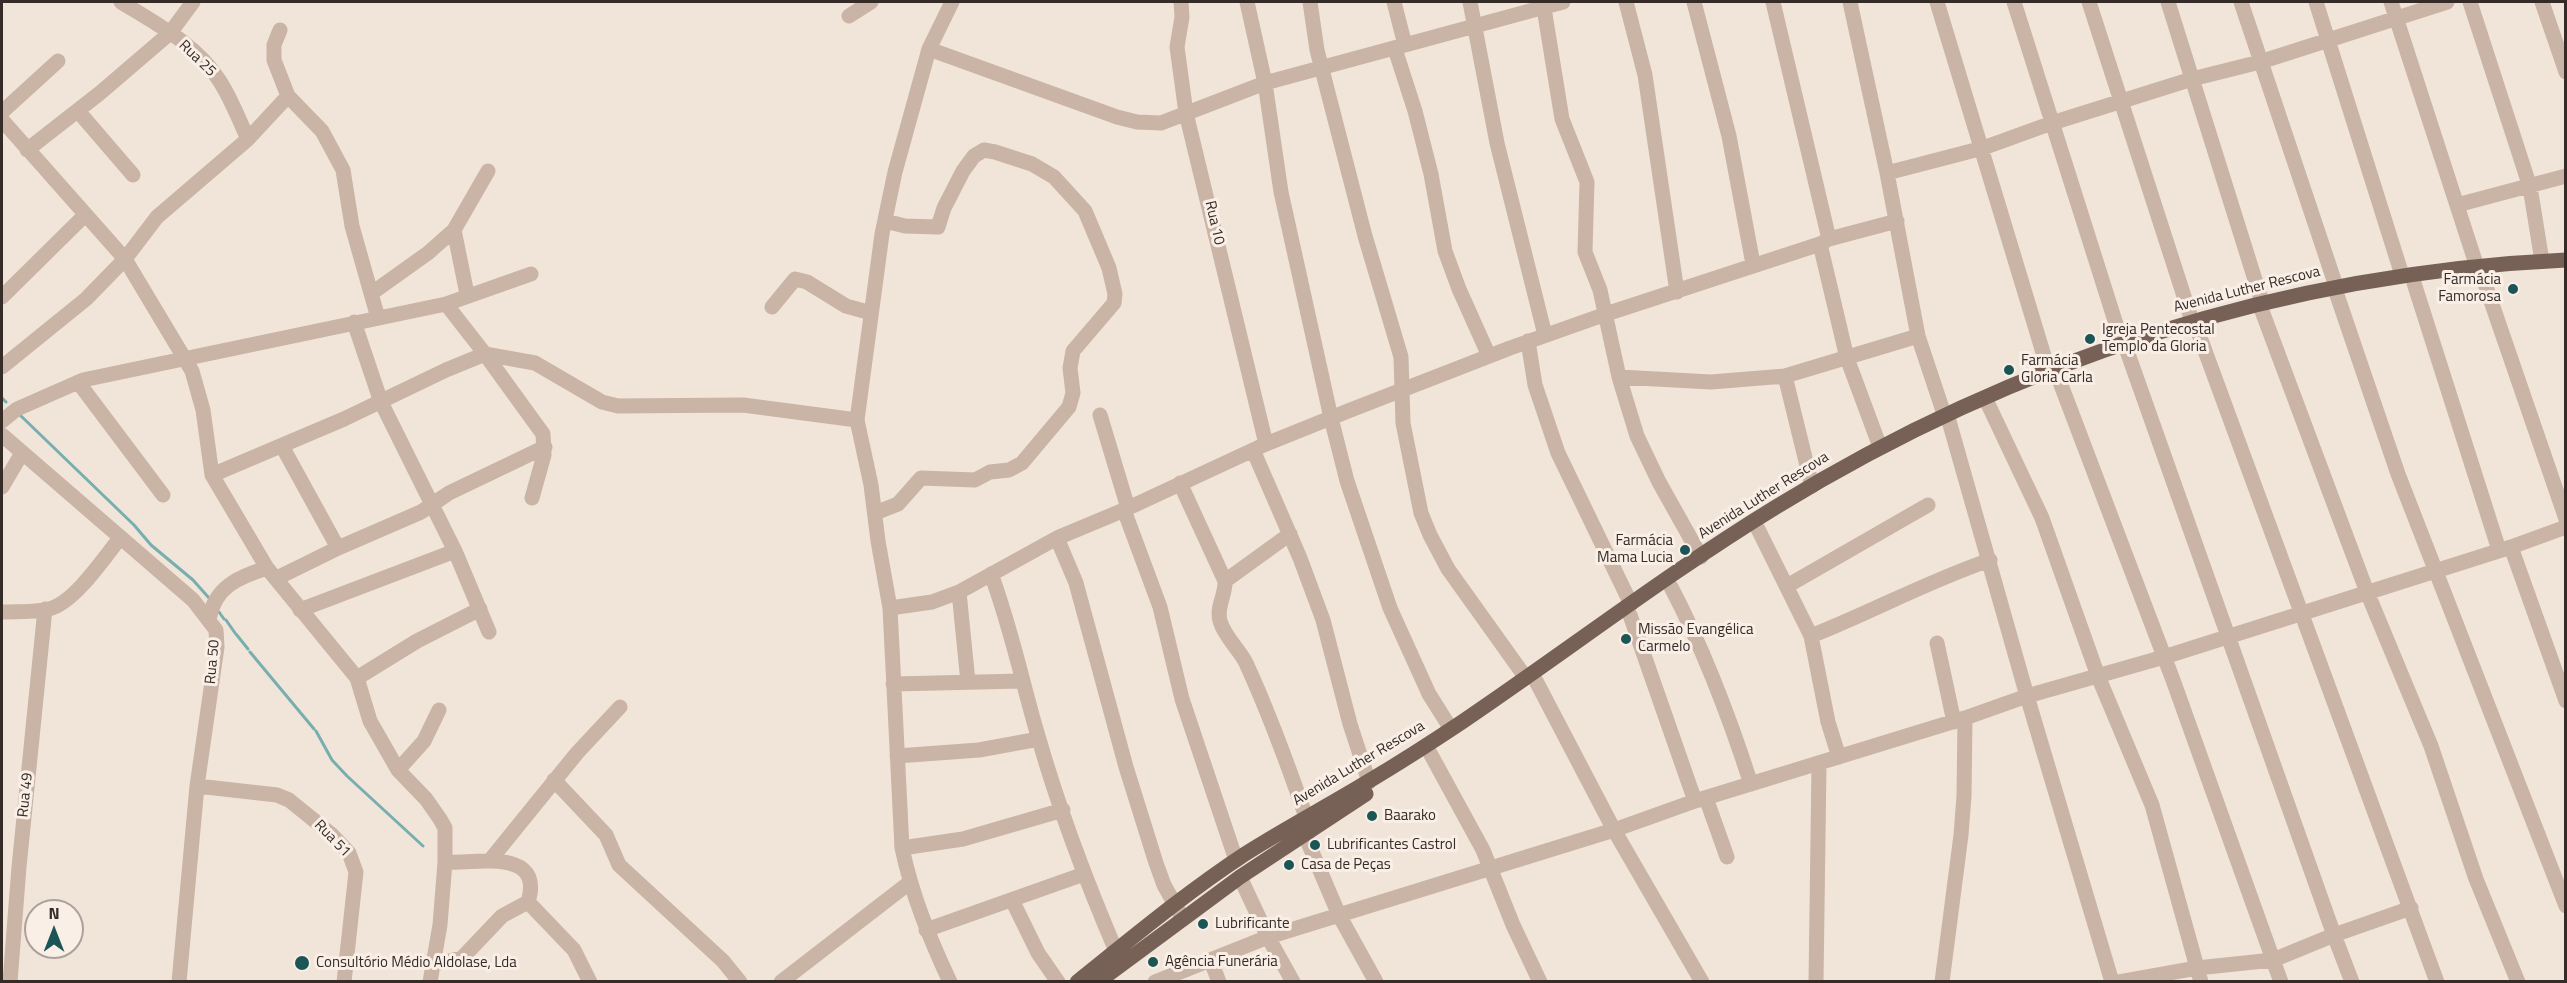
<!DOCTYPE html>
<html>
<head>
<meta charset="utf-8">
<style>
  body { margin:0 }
  #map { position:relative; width:2567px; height:983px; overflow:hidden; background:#f1e5d9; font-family:"Titillium Web",sans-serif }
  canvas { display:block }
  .frame { position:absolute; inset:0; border:3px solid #352b27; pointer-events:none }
  .north { position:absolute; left:24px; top:899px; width:60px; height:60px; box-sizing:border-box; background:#f9efe6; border:2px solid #aba19a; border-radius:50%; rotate:0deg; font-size:16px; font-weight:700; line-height:24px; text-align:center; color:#352b27 }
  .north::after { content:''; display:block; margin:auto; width:21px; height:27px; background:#1c5556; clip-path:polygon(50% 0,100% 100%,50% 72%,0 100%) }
</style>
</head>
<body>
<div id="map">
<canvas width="2567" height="983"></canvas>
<div class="frame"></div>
<div class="north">N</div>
</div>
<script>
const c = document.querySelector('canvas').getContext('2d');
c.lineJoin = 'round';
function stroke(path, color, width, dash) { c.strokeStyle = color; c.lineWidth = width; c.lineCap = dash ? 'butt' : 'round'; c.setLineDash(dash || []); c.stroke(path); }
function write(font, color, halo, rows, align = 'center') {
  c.font = font + ' "Titillium Web",sans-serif'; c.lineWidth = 6; c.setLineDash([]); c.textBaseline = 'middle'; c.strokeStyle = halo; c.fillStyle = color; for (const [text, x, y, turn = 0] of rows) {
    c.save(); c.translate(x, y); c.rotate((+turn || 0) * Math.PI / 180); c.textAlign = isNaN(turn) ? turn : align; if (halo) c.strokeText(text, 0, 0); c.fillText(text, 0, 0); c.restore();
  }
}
stroke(new Path2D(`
  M2,398l4,4
  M21,416l113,109 17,20 42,35 16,18
  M219,612l5,7
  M226,620l9,13
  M236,634l12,15
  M250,652l64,77
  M316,731l16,29 15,16 76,70`), '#78aeae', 3);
stroke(new Path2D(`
  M121,2c34,21 76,43 98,78 12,18 20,40 29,59
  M1181,2l1,15 -5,30 9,66 80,331
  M1247,2l18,81 16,109 50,226 16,63 43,127 39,86 22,35
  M1310,2l7,48 48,186 36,121 2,66 18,90 9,22 18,34 78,109
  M1394,2l11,43
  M1470,2l27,141 48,192
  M1543,2l19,117 25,63 -2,70 15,38 19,87 18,59 22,46 42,75
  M1626,2l19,73 32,217
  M1694,2l35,134 24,128
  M1773,2l56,237
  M1850,2l37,171 31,163 26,78
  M1937,2l111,367
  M2014,2l108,341
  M2089,2l103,319
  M2168,2l94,300
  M2241,2l95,284
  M2316,2l86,273
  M2391,2l86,265
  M2470,2l60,185 12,74
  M2542,2l24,70
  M849,16l22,-14
  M280,30l-6,15v15l14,36 34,35 21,39 9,56 26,92
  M929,49l188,68 20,5 24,1 104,-40 298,-81
  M1395,49l20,62 16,63 14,77 14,38 30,67
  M78,111l55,64
  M2,112l56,-51
  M2,120l123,139 67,112 11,39 9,65 55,93 90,110 13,43 28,49 28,29 14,20 5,9v34l-5,63 -10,57
  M27,150l73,-57 70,-60 23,-31
  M1887,173l96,-25 69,-25 140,-44 68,-17 187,-60
  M2457,205l109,-29
  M454,230l13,64
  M1820,244l27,114 33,89
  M2482,275l84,244
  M2414,283l85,267
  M372,293l56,-40 26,-23 34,-59
  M2337,295l61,179 168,432
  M2,297l83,-82
  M446,304l39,50 50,9 67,39 16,4 125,-1 114,15
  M772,307l23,-28 12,3 39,24 25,7
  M2262,311l105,281 64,154 45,133 42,103
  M354,322l27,80 74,149 34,81
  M2197,329l240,653
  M1528,341l7,44 23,68 73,151
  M2127,351l207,584 18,47
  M2,367l84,-68 39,-40 32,-42 91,-78 40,-43
  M1785,376l27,110
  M1619,377l92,5 74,-6 133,-40
  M2058,377l115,303 108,302
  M78,382l85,113
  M1988,404l54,114 56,158 54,129 49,177
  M1100,415l28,93
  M2,421l15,-12 66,-29 363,-76 85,-30
  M1949,421l78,275 85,286
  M2,435l191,165 23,30 1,17 -20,139 -18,196
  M282,446l56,102
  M1253,450l47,108 23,62 27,104 19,58
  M212,475l132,-56 102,-49 39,-16 58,80 1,21 -12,43
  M1180,483l45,98c1,13 -9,26 -5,40 4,15 19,28 26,42 23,50 42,102 60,154
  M2,487l20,-34
  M1124,510l36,97 22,92 54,161
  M875,513l23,-9 23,-26 54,2 15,-8 19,-2 13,-7 47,-56 4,-14 -3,-25 3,-17 41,-48 1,-9 -6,-26 -24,-57 -31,-34 -22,-13 -37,-12 -11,-2 -10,6 -11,15 -19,37 -6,19 -33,-1 -20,-5
  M1758,529l53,107 17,86 11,35
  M1057,538l19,45 50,184 30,96 8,22 19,34
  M2511,547l55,154
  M991,574c20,53 31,108 47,162 21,73 48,145 78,215
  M277,578l61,-30 83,-36 28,-19 96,-46
  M1225,581l65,-47
  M1787,586l141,-81
  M1671,587c33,63 58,129 80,197
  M959,592l9,90
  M890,608l42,-6 27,-10 98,-54 67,-28 142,-66 82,-33 162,-63 96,-34 214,-70 9,-5 68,-18
  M300,610l155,-59
  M2,612c15,-1 35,1 50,-4 24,-8 52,-50 68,-70
  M1630,615l65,186
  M209,619c6,-32 29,-42 58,-51
  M1811,636c61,-24 117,-55 179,-76
  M1937,643l17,79
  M357,678l60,-37 63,-32
  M1536,681l78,149 88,152
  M893,684l129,-3
  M1430,753l53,97 30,75 27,57
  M897,756l82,-6 60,-11
  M398,770l26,-29 15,-31
  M554,780l52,55 13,30 104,96 17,21
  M197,786l80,9 12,5 42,34 18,19 7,19 -12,110
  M1706,798l21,59
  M1304,833l35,82 37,67
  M902,848l61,-9 100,-29
  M491,859l86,-106 43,-46
  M445,862c29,2 100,-15 83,40l46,48 16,32
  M1240,877l28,60 25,45
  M1012,900l26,53 20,29
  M926,930l158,-56
  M1211,961l8,21
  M435,964l27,-6 40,-42 26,-14
  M10,982l9,-115 26,-258
  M781,982l128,-99
  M950,982c-21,-45 -38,-87 -48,-134l-12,-240 -12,-67 -7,-56 -14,-65 25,-186 13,-62 34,-123 23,-47
  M1155,982l113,-45 346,-107 81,-29 270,-83 62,-22 137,-39 347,-110 55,-20
  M1816,982l3,-218
  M1942,982l19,-147 3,-39 1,-78
  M2119,982l78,-14 76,-8 61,-25 77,-27`), '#c9b4a5', 15);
stroke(new Path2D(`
  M1077,982c55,-44 110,-90 168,-128 41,-26 83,-48 124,-73 32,-19 63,-39 93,-59 105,-71 206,-149 314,-215 239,-147 508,-234 790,-247
  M1098,982l142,-105 126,-83`), '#776157', 15);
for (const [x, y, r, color] of [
  [2513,289,6,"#1c5556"],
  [2090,339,6,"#1c5556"],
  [2009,370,6,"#1c5556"],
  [1685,550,6,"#1c5556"],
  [1626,639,6,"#1c5556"],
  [1372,816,6,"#1c5556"],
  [1315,845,6,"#1c5556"],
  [1289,865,6,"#1c5556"],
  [1203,924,6,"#1c5556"],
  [1153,962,6,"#1c5556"],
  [302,963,8,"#1c5556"]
]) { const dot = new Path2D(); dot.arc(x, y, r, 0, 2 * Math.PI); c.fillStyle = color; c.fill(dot); stroke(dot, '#f9efe6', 2); }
write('15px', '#352b27', '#f9efe6', [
  ["Rua 25",197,59,44],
  ["Rua 10",1214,223,77],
  ["Avenida Luther Rescova",2247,290,-14],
  ["Avenida Luther Rescova",1764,496,-32],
  ["Rua 50",213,662,-85],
  ["Avenida Luther Rescova",1359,764,-31],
  ["Rua 49",26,795,-84],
  ["Rua 51",332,839,46]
]);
write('15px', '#352b27', '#f9efe6', [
  ["Farmácia",2501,280,"right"],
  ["Famorosa",2501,297,"right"],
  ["Igreja Pentecostal",2102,330],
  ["Templo da Gloria",2102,347],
  ["Farmácia",2021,361],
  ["Gloria Carla",2021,378],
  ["Farmácia",1673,541,"right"],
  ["Mama Lucia",1673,558,"right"],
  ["Missão Evangélica",1638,630],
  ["Carmelo",1638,647],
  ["Baarako",1384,816],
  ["Lubrificantes Castrol",1327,845],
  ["Casa de Peças",1301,865],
  ["Lubrificante",1215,924],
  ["Agência Funerária",1165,962],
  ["Consultório Médio Aldolase, Lda",316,963]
], 'left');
</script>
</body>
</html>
